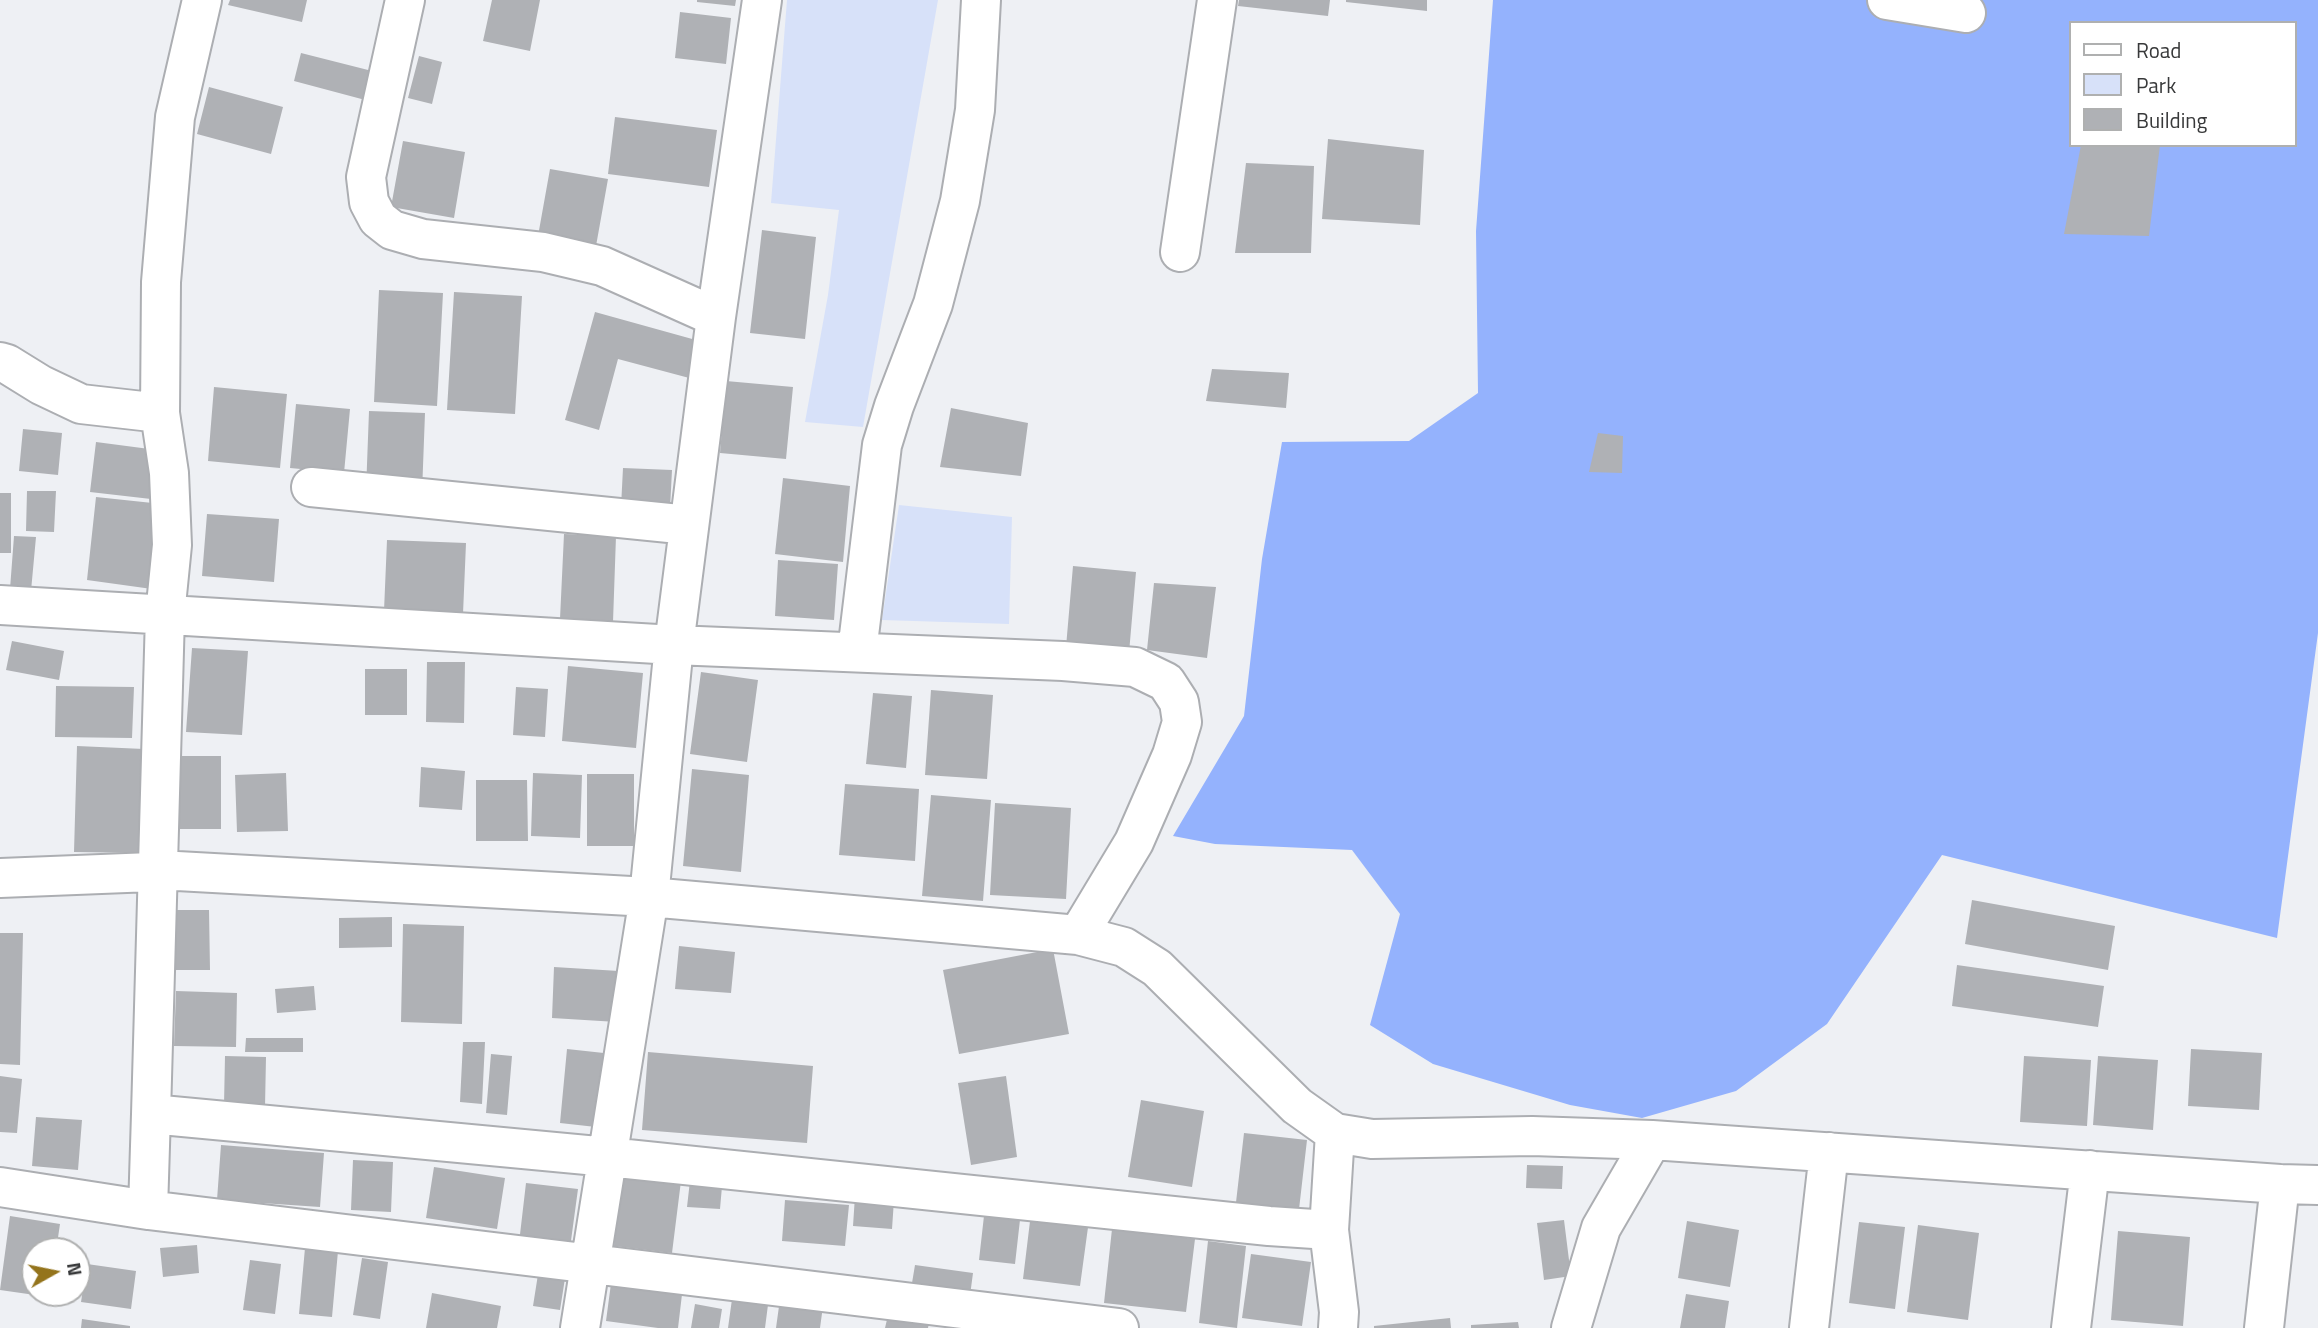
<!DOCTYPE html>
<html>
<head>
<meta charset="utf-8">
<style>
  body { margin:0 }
  #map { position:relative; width:2318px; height:1328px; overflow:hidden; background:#eef0f4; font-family:"Titillium Web",sans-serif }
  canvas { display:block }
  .legend { position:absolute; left:2069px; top:21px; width:228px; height:126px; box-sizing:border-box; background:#fff; border:2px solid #afb0b0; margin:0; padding:9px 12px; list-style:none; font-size:21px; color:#38393a }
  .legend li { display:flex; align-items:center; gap:14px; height:35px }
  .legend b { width:35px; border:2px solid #afb0b0 }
  .north { position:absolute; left:21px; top:1237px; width:70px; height:70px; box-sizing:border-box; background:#fff; border:2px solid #afb0b0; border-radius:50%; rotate:81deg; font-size:19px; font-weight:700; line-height:28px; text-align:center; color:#38393a }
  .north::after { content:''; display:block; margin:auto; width:24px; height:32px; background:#94741c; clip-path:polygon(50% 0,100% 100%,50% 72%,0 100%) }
</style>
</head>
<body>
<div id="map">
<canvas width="2318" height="1328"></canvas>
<ul class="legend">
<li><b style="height:9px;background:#fff"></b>Road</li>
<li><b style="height:19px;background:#d7e1f9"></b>Park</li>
<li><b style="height:19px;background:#afb1b5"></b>Building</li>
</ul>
<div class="north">N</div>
</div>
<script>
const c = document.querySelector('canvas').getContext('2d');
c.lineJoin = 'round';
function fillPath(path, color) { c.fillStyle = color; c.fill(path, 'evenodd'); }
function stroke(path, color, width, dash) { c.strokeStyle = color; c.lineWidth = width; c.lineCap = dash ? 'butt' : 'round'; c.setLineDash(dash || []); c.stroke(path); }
fillPath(new Path2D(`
  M787,0h151l-75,427 -58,-5 23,-127 11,-85 -68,-7z
  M899,505l113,12 -3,107 -127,-4z`), '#d7e1f9');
fillPath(new Path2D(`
  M1493,0h825v633l-41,305 -335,-83 -115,169 -91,67 -94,27 -72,-13 -137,-41 -63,-39 30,-111 -48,-64 -137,-6 -42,-8 71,-120 18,-157 20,-117 127,-1 69,-48 -2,-162zM2071,23h224v122h-224z`), '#94b2fd');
fillPath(new Path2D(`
  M230,0h77l-5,22 -74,-17z
  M492,0h48l-10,51 -47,-10z
  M697,0h39l-1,6 -38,-4z
  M1239,0h91l-2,16 -90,-10z
  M1346,0h81v11l-81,-9z
  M680,12l51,6 -5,46 -51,-6z
  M301,53l75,19 -7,29 -75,-20z
  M419,56l23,6 -10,42 -24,-6z
  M209,87l74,20 -12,47 -74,-20z
  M615,117l102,13 -8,57 -101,-13z
  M1328,139l96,11 -4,75 -98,-6z
  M403,141l62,11 -11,66 -63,-11z
  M2081,145h79l-11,91 -85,-2z
  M1246,163l68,3 -3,87h-76z
  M550,169l58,10 -12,67 -58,-10z
  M762,230l54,7 -11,102 -55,-6z
  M379,290l64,3 -6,113 -63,-4z
  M454,292l68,4 -7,118 -68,-4z
  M595,312l108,30 -10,37 -75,-20 -19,71 -34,-10z
  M1212,369l77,4 -3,35 -80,-7z
  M726,381l67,6 -7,72 -66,-6z
  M214,387l73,7 -7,74 -72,-7z
  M296,404l54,5 -6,64 -54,-5z
  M951,408l77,15 -7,53 -81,-9z
  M369,411l56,2 -3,80 -56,-2z
  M23,429l39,4 -4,42 -39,-4z
  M1598,433l25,3 -1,37 -33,-1z
  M96,442l61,8 -6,49 -61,-7z
  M623,468l49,2 -2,39 -49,-2z
  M783,478l67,8 -7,76 -68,-8z
  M27,491h29l-2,41 -28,-1z
  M0,493h11v60h-11z
  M96,497l66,7 -10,85 -65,-9z
  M207,514l72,5 -5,63 -72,-6z
  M564,534l52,2 -3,86 -53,-3z
  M14,536l22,1 -5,54 -21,-2z
  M387,540l79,3 -3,71 -79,-3z
  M778,560l60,4 -4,56 -59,-4z
  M1073,566l63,6 -7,81 -63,-6z
  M1154,583l62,4 -9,71 -60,-8z
  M12,641l52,10 -5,29 -53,-10z
  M192,648l56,3 -6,84 -56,-3z
  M427,662h38l-1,61 -38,-1z
  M568,666l75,7 -7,75 -74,-7z
  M365,669h42v46h-42z
  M701,672l57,8 -11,82 -57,-8z
  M56,686l78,1 -2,51 -77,-1z
  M516,687l32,2 -3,48 -32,-2z
  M931,690l62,5 -6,84 -62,-4z
  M873,693l39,3 -6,72 -40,-4z
  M77,746l67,3 -3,104 -67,-1z
  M180,756h41v73h-41z
  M421,767l44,4 -3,39 -43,-3z
  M692,769l57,6 -8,97 -58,-6z
  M286,773l2,58 -51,1 -2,-57z
  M533,773l49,2 -2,63 -49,-2z
  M587,774h47v72h-47z
  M476,780h51l1,61h-52z
  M845,784l74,5 -4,72 -76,-6z
  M931,795l60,5 -8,101 -61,-5z
  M995,803l76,5 -5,91 -76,-4z
  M1972,900l143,26 -7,44 -143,-26z
  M165,910h44l1,60h-45z
  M392,917v30l-53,1v-30z
  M403,924l61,2 -2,98 -61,-2z
  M0,933h23l-3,132 -20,-1z
  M679,946l56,6 -4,41 -56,-4z
  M1053,949l16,85 -110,20 -16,-84z
  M1957,965l147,21 -6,41 -146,-21z
  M554,967l65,4 -2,51 -65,-4z
  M314,986l2,24 -39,3 -2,-24z
  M176,991l61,2 -1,54 -62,-1z
  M246,1038h57v14h-58z
  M463,1042h22l-3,62 -22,-2z
  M567,1049l46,5 -8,74 -45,-5z
  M2191,1049l71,4 -3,57 -71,-4z
  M648,1052l165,14 -6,77 -165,-13z
  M491,1054l21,2 -5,59 -21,-2z
  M225,1056l41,1 -1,50 -41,-2z
  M2024,1056l67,4 -4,66 -67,-4z
  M2098,1056l60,4 -5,70 -60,-5z
  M0,1076l22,3 -5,54 -17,-1z
  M1006,1076l11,81 -46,8 -13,-82z
  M1141,1100l63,11 -12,76 -64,-10z
  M36,1117l46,3 -4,50 -46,-4z
  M1244,1133l63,7 -9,78 -63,-7z
  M221,1145l103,8 -4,54 -103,-7z
  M353,1160l40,2 -2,50 -40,-2z
  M1527,1165l36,1 -1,23 -36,-1z
  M624,1166l58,7 -10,80 -58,-7z
  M434,1167l71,11 -8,51 -71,-11z
  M691,1172l32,3 -3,34 -33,-2z
  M526,1183l52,6 -8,59 -51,-5z
  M855,1196l39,4 -2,29 -39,-3z
  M785,1200l64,5 -4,41 -63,-5z
  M985,1207l36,4 -6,53 -36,-4z
  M1031,1213l58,7 -9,66 -57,-7z
  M10,1216l50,8 -4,27h-21v42h14v4l-49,-7z
  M1564,1220l7,56 -27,4 -7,-57z
  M1687,1221l52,9 -9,57 -52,-9z
  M1859,1222l46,5 -10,82 -46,-6z
  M1918,1225l61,8 -11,87 -61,-8z
  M1112,1229l83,10 -9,73 -82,-9z
  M2118,1231l72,6 -7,89 -72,-6z
  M1208,1241l38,5 -9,82 -38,-5z
  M197,1245l2,28 -36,4 -3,-29z
  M305,1248l33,3 -6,66 -33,-3z
  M1251,1254l60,8 -9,64 -60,-8z
  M362,1258l26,4 -8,57 -27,-4z
  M250,1260l31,4 -6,50 -32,-4z
  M87,1264l49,7 -5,38 -50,-7z
  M915,1265l58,8 -4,30 -59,-8z
  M539,1268l27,4 -6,38 -27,-4z
  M612,1276l71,10 -5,42h-20l-52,-7z
  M733,1292l36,5 -4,31h-37z
  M432,1293l69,13 -4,22h-71z
  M1686,1294l43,7 -4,27h-45z
  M780,1299l43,7 -3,22h-44z
  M695,1304l27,5 -3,19h-28z
  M889,1311l41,8 -2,9h-43z
  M1450,1318l1,10h-77v-2z
  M82,1319l48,7v2h-49z
  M1518,1322l1,6h-48v-3z`), '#afb1b5');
const minor = new Path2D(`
  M202,0l-27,117 -14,165 -1,131 9,60 3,72 -7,70 -14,499 457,43 661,69 60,4
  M405,0l-39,177 3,25 9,17 14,11 31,9 120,13 59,14 114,51
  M762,0l-46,317 -42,328 389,16 72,6 31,15 13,20 3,20 -10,33 -38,87 -56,93
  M1887,0l79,13
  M1180,252l37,-252
  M0,362l7,2 34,21 40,19 79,9
  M311,487l378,38
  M0,605l674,40 -25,252 -69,431
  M857,652l25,-207 12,-39 39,-102 27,-103 15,-91 6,-110
  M0,878l177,-7 472,26 429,38 46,12 33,21 140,138 38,27 37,6 160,-3 120,4 628,44 38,1
  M1335,1133l-6,97 10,82 -1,16
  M0,1187l148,23 3,-96
  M148,1210l971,118
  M1571,1328l30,-100 51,-88
  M1809,1328l20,-176
  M2071,1328l19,-158
  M2264,1328l16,-144`);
stroke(minor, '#acaeb2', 42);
stroke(minor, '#fff', 38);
</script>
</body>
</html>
